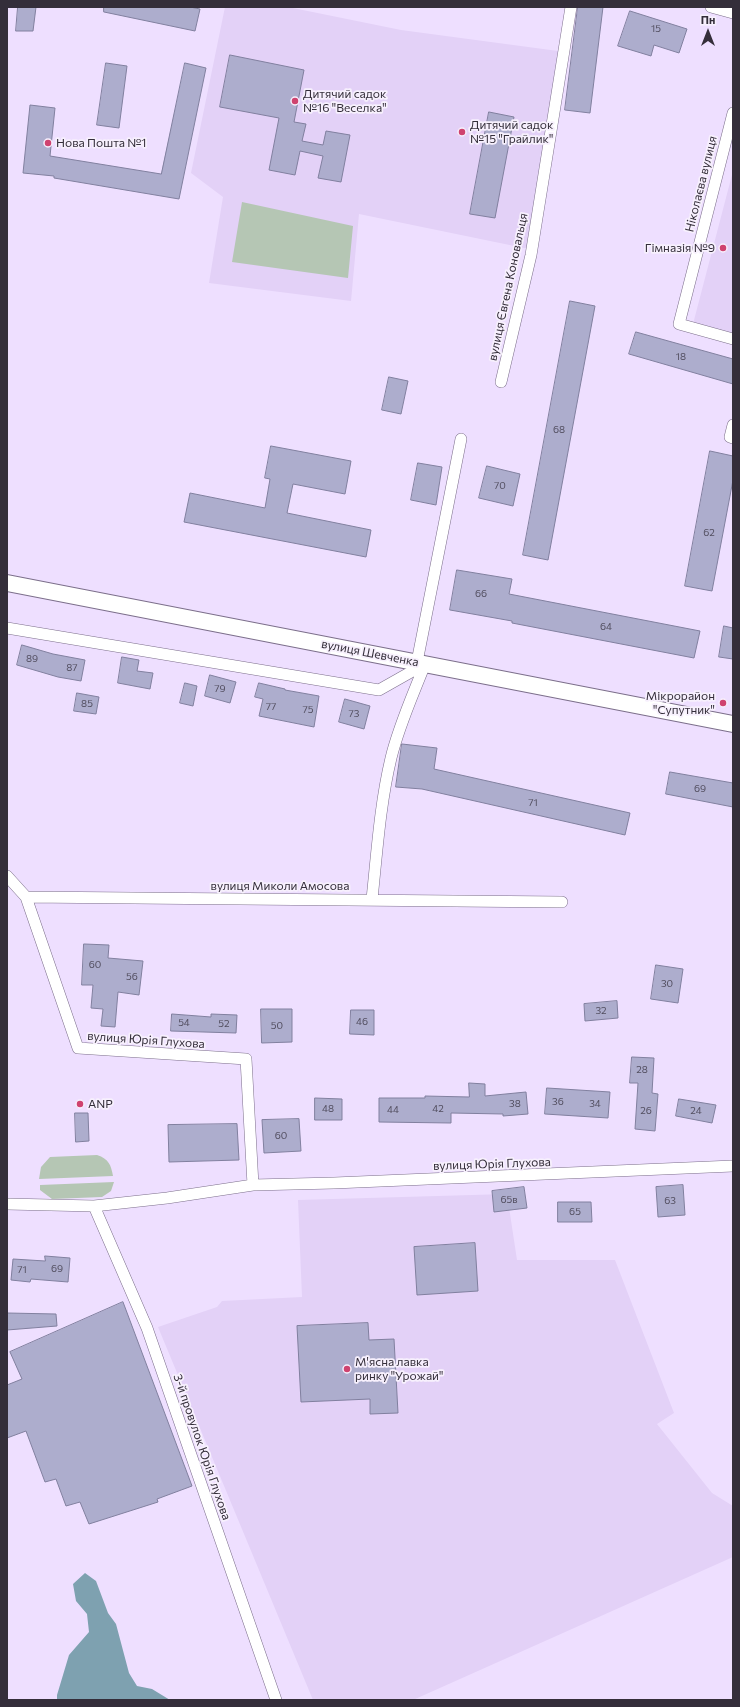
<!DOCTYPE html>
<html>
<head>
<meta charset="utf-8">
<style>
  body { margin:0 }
  #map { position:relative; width:740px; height:1707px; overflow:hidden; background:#eedfff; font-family:Commissioner,sans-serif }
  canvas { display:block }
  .frame { position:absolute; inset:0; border:8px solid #342e3a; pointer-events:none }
  .north { position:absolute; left:688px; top:12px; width:40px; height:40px; -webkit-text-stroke:3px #f7f0fd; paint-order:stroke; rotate:0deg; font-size:11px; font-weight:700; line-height:16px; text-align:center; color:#342e3a }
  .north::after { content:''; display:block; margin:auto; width:14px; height:18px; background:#342e3a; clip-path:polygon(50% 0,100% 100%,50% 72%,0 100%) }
</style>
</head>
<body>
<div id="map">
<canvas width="740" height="1707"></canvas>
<div class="frame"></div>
<div class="north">Пн</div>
</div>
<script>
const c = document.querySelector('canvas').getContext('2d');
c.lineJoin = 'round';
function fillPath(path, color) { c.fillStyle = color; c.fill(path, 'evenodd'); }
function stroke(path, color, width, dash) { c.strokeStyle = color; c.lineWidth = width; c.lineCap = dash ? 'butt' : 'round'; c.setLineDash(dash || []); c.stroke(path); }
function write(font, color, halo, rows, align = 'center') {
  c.font = font + ' Commissioner,sans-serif'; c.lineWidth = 3.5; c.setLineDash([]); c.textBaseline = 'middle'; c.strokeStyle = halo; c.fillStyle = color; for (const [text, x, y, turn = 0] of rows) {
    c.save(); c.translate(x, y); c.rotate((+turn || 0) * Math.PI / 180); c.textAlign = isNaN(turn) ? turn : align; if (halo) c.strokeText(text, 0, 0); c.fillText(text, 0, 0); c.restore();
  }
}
fillPath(new Path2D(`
  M225,7h63l113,23 157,21 -29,198 -170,-35 -8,87 -142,-18 14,-86 -32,-24z
  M733,171v163l-40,-10z
  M507,1194l10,66h98l59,153 -17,11 55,69 21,13v51l-320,143h-100l-155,-373 59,-20 5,-6 80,-4 -4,-97z`), '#e3d1f7');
fillPath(new Path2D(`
  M242,202l111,24 -5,52 -116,-16z
  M97,1155c12,4 14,10 16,21l-74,3 2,-12 9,-10z
  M114,1182l-3,9 -9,6 -50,2 -12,-9v-5z`), '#b5c6b4');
fillPath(new Path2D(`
  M85,1573l11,8 12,32 8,11 13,49 8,13 15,3 18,11h-113v-5l12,-40 20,-23 -2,-18 -11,-13 -3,-17z`), '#7ea1b0');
const building = new Path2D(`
  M18,7h18l-3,24h-17z
  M104,7h86l10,2 -5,22 -91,-19z
  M578,7h25l-13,106 -25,-3z
  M630,11l57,18 -8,24 -25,-8 -3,11 -33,-10z
  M230,55l74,15 -10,52 12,2 -4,17 21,4 3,-14 24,4 -9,47 -23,-4 5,-22 -23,-5 -5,24 -26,-5 10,-52 -59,-11z
  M106,63l21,3 -8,62 -22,-3z
  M185,63l21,5 -27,131 -125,-21v-2l-31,-3 7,-68 25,3 -5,48 111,18z
  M489,112l25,5 -19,101 -25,-4z
  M570,301l25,5 -47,254 -25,-5z
  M636,332l97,27v25l-104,-30z
  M389,377l19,4 -7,33 -19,-4z
  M271,446l80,15 -6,33 -52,-10 -6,29 84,17 -5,27 -182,-35 6,-29 75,15 5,-29 -5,-1z
  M710,451l23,5v24l-21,111 -27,-5z
  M418,463l24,4 -6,38 -25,-5z
  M487,466l33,8 -7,32 -34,-8z
  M457,570l55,9 -3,15 191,37 -6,27 -182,-35v-2l-62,-11z
  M724,626l9,2v31l-14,-2z
  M22,645l31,9 32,6 -4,21 -23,-4 -41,-12z
  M122,657l17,3 -2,11 16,2 -3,16 -32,-6z
  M210,675l26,7 -6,21 -25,-7z
  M185,683l12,3 -4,20 -13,-3z
  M259,683l26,6v1l34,6 -5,31 -55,-11 4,-17 -8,-2z
  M77,693l22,4 -3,17 -22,-3z
  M345,699l25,7 -6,23 -25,-7z
  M402,744l35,4 -3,21 196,44 -5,22 -203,-46 -26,-2z
  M670,772l63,11v24l-67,-13z
  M84,944l25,1 -1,13 35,3 -4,34 -21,-3 -3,35 -14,-1 2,-17 -12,-1 2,-23h-11z
  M656,965l27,4 -5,34 -27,-4z
  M617,1001l1,17 -33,3 -1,-17z
  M261,1009h31v33l-30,1z
  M351,1010h23v25l-24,-1z
  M172,1014l39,3v-3l26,1 -1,18 -65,-2z
  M632,1057l22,1 -2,35 6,1 -3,37 -20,-2 3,-46h-8z
  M469,1083l16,1v12l41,-4 2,22 -25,2v-2l-52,-1v10l-72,-1v-24h46v-2l44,1z
  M547,1088l63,4 -2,26 -63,-4z
  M315,1098l27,1v21h-27z
  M679,1099l37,6 -4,18 -36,-7z
  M75,1113h13l1,28 -13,1z
  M299,1119l2,32 -37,2 -2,-33z
  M237,1124l2,36 -70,2 -1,-37z
  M683,1185l2,30 -27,2 -2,-30z
  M524,1187l3,21 -33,4 -2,-21z
  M558,1202h33l1,20h-34z
  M475,1243l3,48 -61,4 -3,-48z
  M45,1256l25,2 -2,24 -37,-3 -1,3 -19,-2 2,-21 32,2z
  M123,1302l69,184 -35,13 1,3 -69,22 -9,-22 -14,4 -10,-27 -11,3 -19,-51 -19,7v-53l15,-6 -12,-27z
  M7,1313l49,1 1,12 -50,4z
  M368,1323l1,17 25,-1 4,74 -28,1v-15l-69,3 -4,-76z`);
fillPath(building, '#adadcd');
stroke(building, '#81809f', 1);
const minor = new Path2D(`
  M711,7l22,6
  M733,113l-54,211 54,15
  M501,382l30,-127 40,-248
  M733,425l-3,12 3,1
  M7,628l372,62 46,-26
  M417,662l44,-223
  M7,876l19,21 536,5
  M26,897l52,151 168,11 7,126
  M372,899c5,-47 8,-95 19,-141 8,-33 22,-63 34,-94
  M7,1204l87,2 73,-8 86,-13 81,-2 399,-17
  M94,1206l53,122 129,372`);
const secondary = new Path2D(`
  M7,583l726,141`);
stroke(minor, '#7c6f8b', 12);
stroke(secondary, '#7c6f8b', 18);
stroke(minor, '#fff', 11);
stroke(secondary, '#fff', 16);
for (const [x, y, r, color] of [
  [295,101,4,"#cf426f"],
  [462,132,4,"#cf426f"],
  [48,143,4,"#cf426f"],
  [723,248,4,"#cf426f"],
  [723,703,4,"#cf426f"],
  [80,1104,4,"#cf426f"],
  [347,1369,4,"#cf426f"]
]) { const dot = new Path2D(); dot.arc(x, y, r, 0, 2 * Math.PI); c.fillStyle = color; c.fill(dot); stroke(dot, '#f7f0fd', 1.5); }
write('10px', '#524e5f', null, [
  ["15",656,29],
  ["18",681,357],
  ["68",559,430],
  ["70",500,486],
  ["62",709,533],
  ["66",481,594],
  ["64",606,627],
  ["89",32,659],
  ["87",72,668],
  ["79",220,689],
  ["85",87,704],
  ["77",271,707],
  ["75",308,710],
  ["73",354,714],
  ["69",700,789],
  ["71",533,803],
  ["60",95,965],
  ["56",132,977],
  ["30",667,984],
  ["32",601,1011],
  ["46",362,1022],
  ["54",184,1023],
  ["52",224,1024],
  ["50",277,1026],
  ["28",642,1070],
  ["36",558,1102],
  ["38",515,1104],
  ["34",595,1104],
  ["48",328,1109],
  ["42",438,1109],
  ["44",393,1110],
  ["26",646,1111],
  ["24",696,1111],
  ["60",281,1136],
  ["65в",509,1200],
  ["63",670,1201],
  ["65",575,1212],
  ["69",57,1269],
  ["71",22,1270]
]);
write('12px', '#342e3a', '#f7f0fd', [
  ["Дитячий садок",303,94],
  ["№16 \"Веселка\"",303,108],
  ["Дитячий садок",470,125],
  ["№15 \"Грайлик\"",470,139],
  ["Нова Пошта №1",56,143],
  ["Гімназія №9",715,248,"right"],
  ["Мікрорайон",715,696,"right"],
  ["\"Супутник\"",715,710,"right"],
  ["ANP",88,1104],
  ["М'ясна лавка",355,1362],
  ["ринку \"Урожай\"",355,1376]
], 'left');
write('12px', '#342e3a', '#f7f0fd', [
  ["Ніколаєва вулиця",701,184,-76],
  ["вулиця Євгена Коновальця",508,287,-78],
  ["вулиця Шевченка",370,653,11],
  ["вулиця Миколи Амосова",280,886],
  ["вулиця Юрія Глухова",146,1040,4],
  ["вулиця Юрія Глухова",492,1164,-2],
  ["3-й провулок Юрія Глухова",202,1447,71]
]);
</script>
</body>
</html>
